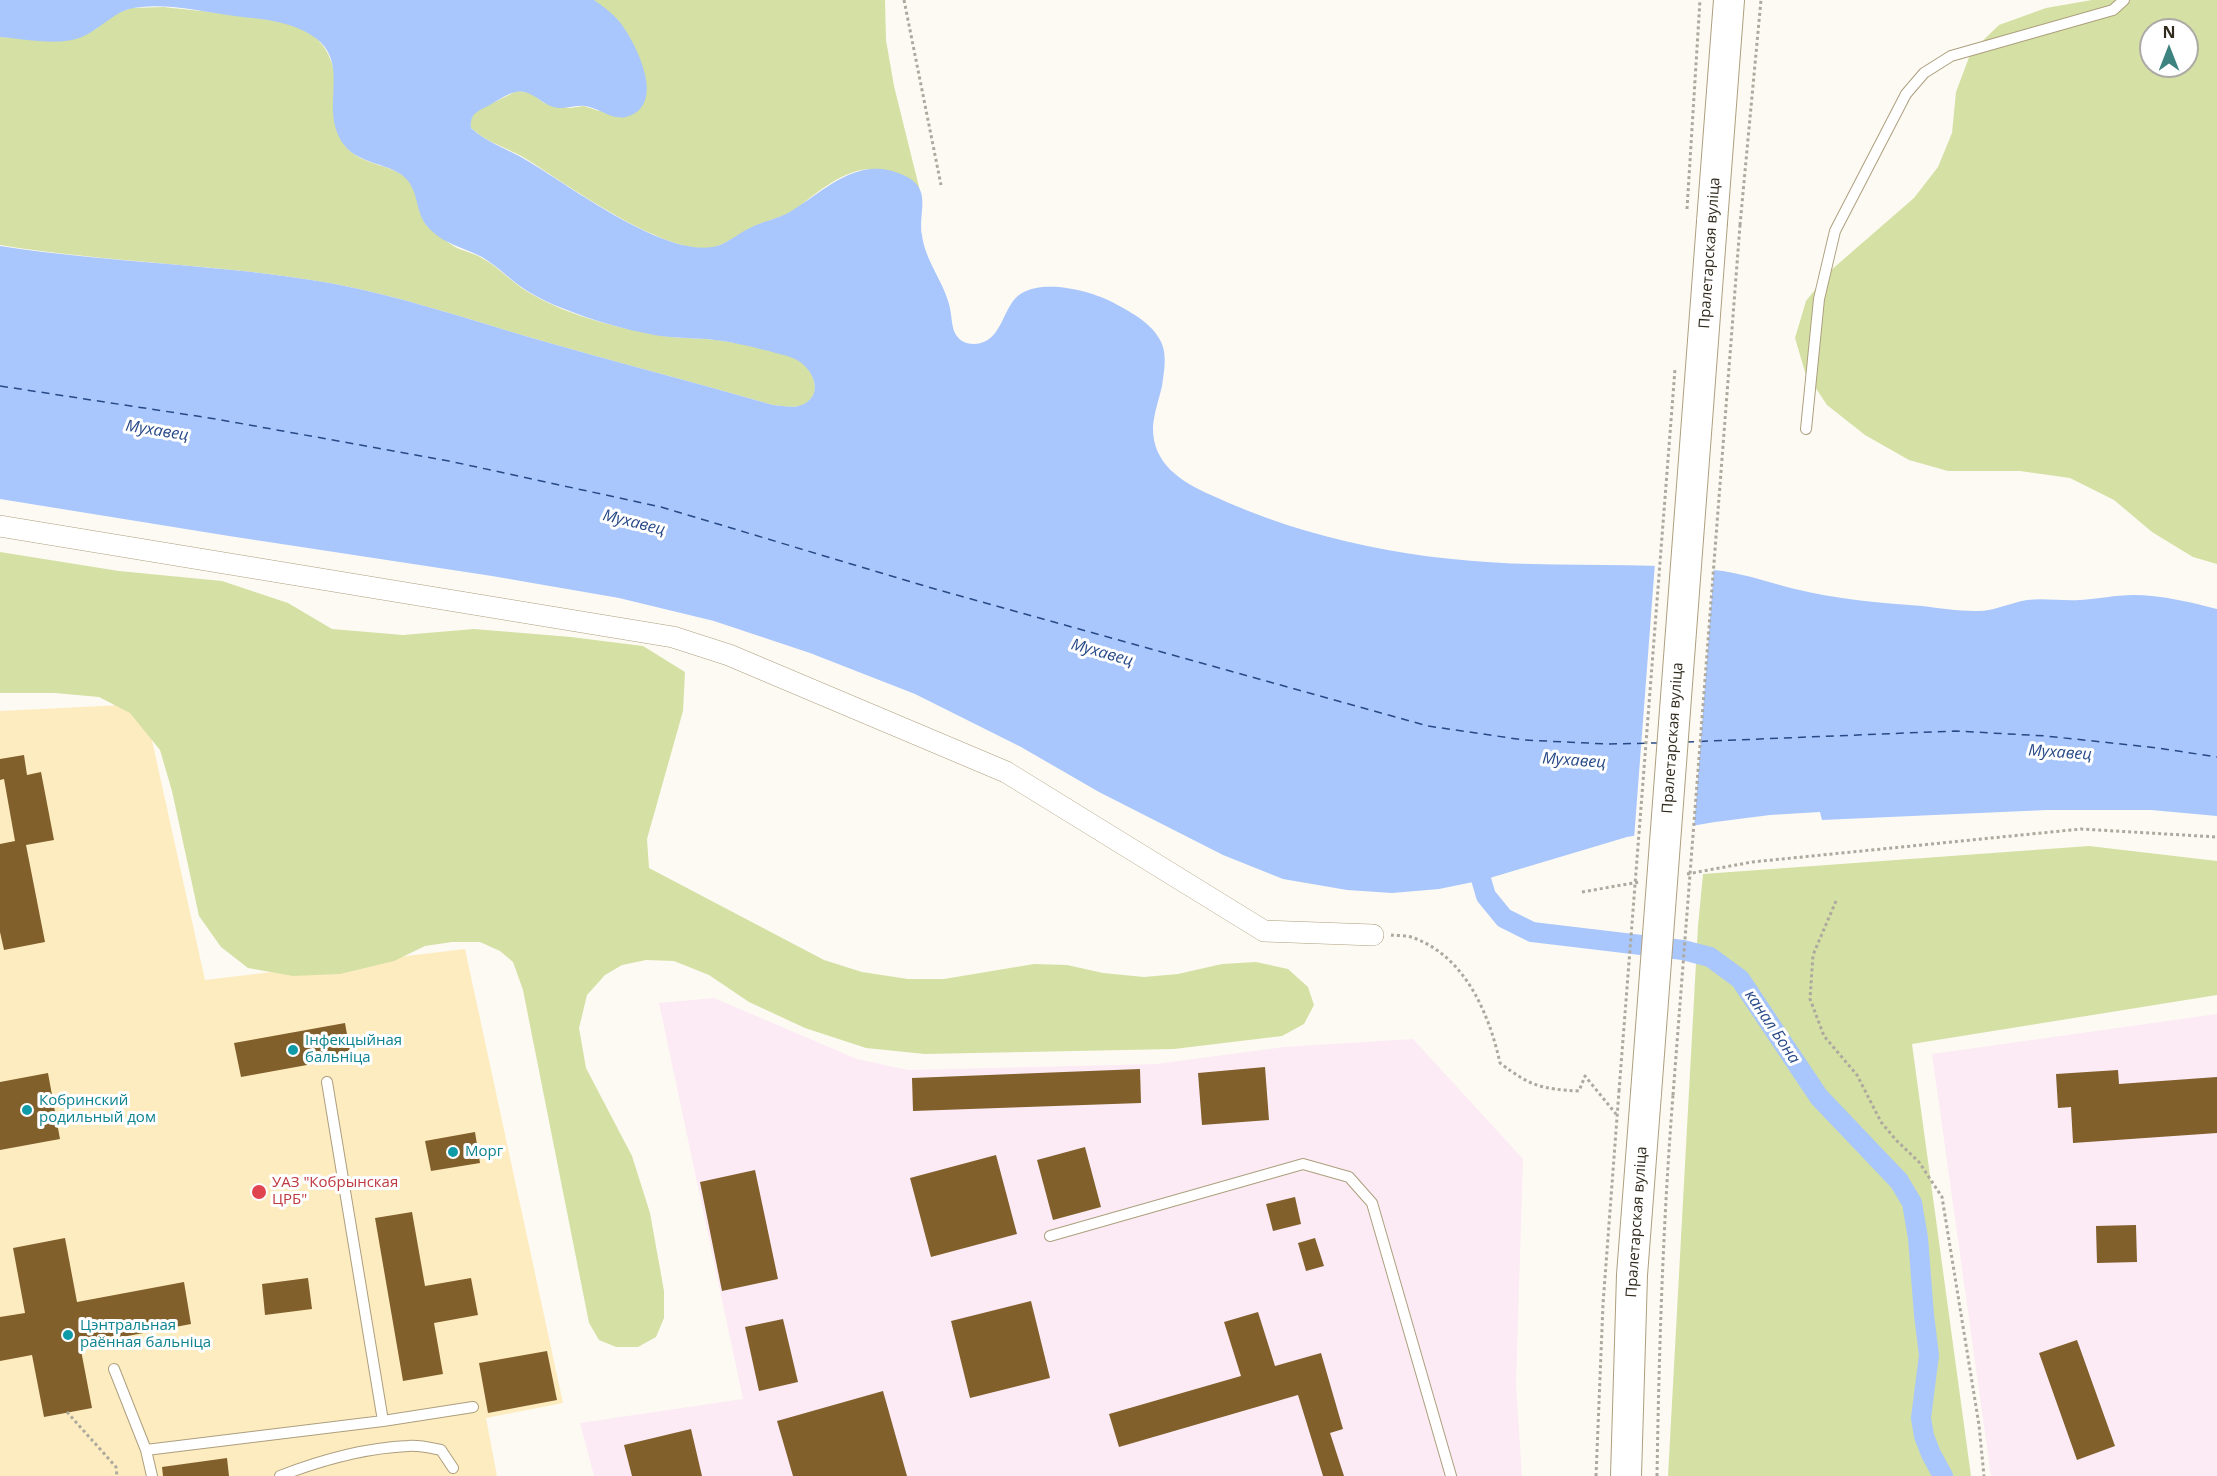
<!DOCTYPE html>
<html>
<head>
<meta charset="utf-8">
<style>
  body { margin:0 }
  #map { position:relative; width:2217px; height:1476px; overflow:hidden; background:#fdfaf3; font-family:"Open Sans",sans-serif }
  canvas { display:block }
  .north { position:absolute; left:2139px; top:18px; width:60px; height:60px; box-sizing:border-box; background:#fff; border:2px solid #adaaa5; border-radius:50%; rotate:0deg; font-size:16px; font-weight:700; line-height:24px; text-align:center; color:#312b1e }
  .north::after { content:''; display:block; margin:auto; width:21px; height:27px; background:#3d8480; clip-path:polygon(50% 0,100% 100%,50% 72%,0 100%) }
</style>
</head>
<body>
<div id="map">
<canvas width="2217" height="1476"></canvas>
<div class="north">N</div>
</div>
<script>
const c = document.querySelector('canvas').getContext('2d');
c.lineJoin = 'round';
function fillPath(path, color) { c.fillStyle = color; c.fill(path, 'evenodd'); }
function stroke(path, color, width, dash) { c.strokeStyle = color; c.lineWidth = width; c.lineCap = dash ? 'butt' : 'round'; c.setLineDash(dash || []); c.stroke(path); }
function write(font, color, halo, rows, align = 'center') {
  c.font = font + ' "Open Sans",sans-serif'; c.lineWidth = 6; c.setLineDash([]); c.textBaseline = 'middle'; c.strokeStyle = halo; c.fillStyle = color; for (const [text, x, y, turn = 0] of rows) {
    c.save(); c.translate(x, y); c.rotate((+turn || 0) * Math.PI / 180); c.textAlign = isNaN(turn) ? turn : align; if (halo) c.strokeText(text, 0, 0); c.fillText(text, 0, 0); c.restore();
  }
}
fillPath(new Path2D(`
  M714,998l143,61 51,11 248,-6 128,-17 129,-8 110,120 -7,225 6,92h-928l-14,-53 163,-24 -84,-396z
  M2217,1014v462h-226l-59,-422z`), '#fcebf5');
fillPath(new Path2D(`
  M144,704l61,276 260,-31 98,454 -77,15 11,58h-497v-765z`), '#feecc1');
fillPath(new Path2D(`
  M594,0h291l1,40 8,46 26,105c-10,-13 -13,-14 -29,-18 -6,-1 -12,-4 -18,-4 -28,-1 -55,23 -76,39 -14,10 -31,12 -46,20 -12,6 -23,15 -36,19 -47,12 -151,-65 -192,-90 -18,-10 -37,-15 -52,-29l-1,-8 4,-8 43,-21 14,2 13,10 26,5 14,-2 15,5 20,-90z
  M2092,0h125v564l-24,-7 -41,-25 -38,-32 -44,-22 -50,-7h-72l-39,-11 -44,-25 -38,-30 -22,-33 -10,-34 11,-37 24,-30 84,-73 24,-31 14,-34 4,-41 15,-40 28,-27 47,-17zM2151,30h36v36h-36z
  M164,7c30,4 125,10 146,26 13,9 20,22 24,37 6,28 -8,46 11,75 15,23 54,17 68,41 6,10 6,24 11,35 4,9 23,20 31,26 8,4 18,6 25,10 18,9 31,25 48,35 36,22 83,34 124,42 18,4 36,4 54,5 24,2 67,10 89,19 19,9 31,40 5,48 -9,2 -18,0 -27,-1 -80,-23 -161,-44 -241,-67 -67,-20 -133,-42 -202,-55 -109,-19 -221,-20 -330,-38v-208l59,4 37,-12 17,-14 18,-7z
  M0,552l119,19 103,10 66,22 44,26 71,6 71,-6 97,8 72,9 42,26 -2,39 -36,128 2,29 175,92 38,12 46,7h36l90,-15 33,1 36,8 41,4 34,-3 44,-10 34,-2 32,7 20,18 6,18 -10,19 -22,12 -108,13 -249,5 -59,-6 -61,-20 -56,-26 -40,-27 -35,-14 -28,-1 -24,5 -17,10 -18,20 -8,33 7,40 46,88 18,57 14,78v27l-8,19 -18,10h-22l-17,-7 -10,-17 -66,-333 -10,-28 -13,-11 -20,-9h-28l-27,4 -31,15 -54,13 -47,2 -45,-8 -27,-21 -22,-31 -27,-125 -12,-41 -30,-37 -31,-16 -44,-4h-55z
  M2089,846l128,15v134l-305,49 59,432h-303l30,-550 5,-52z`), '#d5e0a4');
fillPath(new Path2D(`
  M0,0h594c9,6 18,13 25,21 16,20 48,82 10,95 -16,6 -29,-8 -44,-10 -10,-1 -21,4 -32,1 -13,-4 -22,-18 -37,-15 -10,2 -19,9 -28,14 -12,6 -18,8 -17,22 16,15 37,21 55,32 43,25 141,100 191,86 13,-4 24,-15 37,-20 13,-6 27,-8 39,-16 32,-20 64,-53 105,-37 37,13 20,36 24,62 3,25 21,46 27,69 3,10 2,23 7,31 4,6 10,9 18,9 30,-1 27,-39 48,-51 24,-14 70,-2 92,10 18,10 40,21 48,41 5,13 2,28 0,42 -3,13 -8,27 -9,41 -1,36 28,55 58,68 98,46 212,67 321,69 64,2 127,-1 191,7 25,4 48,12 72,18 41,10 85,14 127,17 17,2 35,5 53,5 18,1 34,-8 52,-11 17,-2 35,1 53,0 18,-1 35,-5 53,-5 28,0 57,7 84,14v207l-66,-6h-104l-225,10 -2,-8 -50,3 -55,7 -88,15 -144,43 -44,9 -47,4 -45,-3 -64,-11 -60,-24 -124,-63 -78,-45 -106,-53 -105,-41 -96,-32 -95,-23 -127,-22 -263,-40 -229,-37v-253c109,17 221,18 330,37 69,13 135,35 202,55 80,23 161,44 241,67 11,1 21,4 31,-1 21,-11 8,-37 -9,-45 -8,-4 -18,-5 -26,-8 -20,-5 -41,-10 -62,-12 -18,-1 -35,-1 -53,-4 -31,-6 -63,-15 -92,-27 -11,-4 -23,-10 -33,-16 -17,-10 -30,-25 -47,-35 -19,-10 -40,-13 -55,-31 -13,-16 -7,-37 -25,-51 -17,-12 -43,-12 -57,-29 -34,-43 25,-99 -63,-123 -15,-4 -32,-5 -47,-7 -31,-4 -75,-15 -106,-7 -17,5 -28,19 -45,27 -24,11 -59,3 -84,1z`), '#a9c7fc');
fillPath(new Path2D(`
  M1655,563l59,4 -20,262 -60,10z`), '#fdfaf3');
stroke(new Path2D(`
  M1474,855l12,41 18,22 28,14 151,18 27,7 30,22 79,118 80,84 13,22 6,35 6,77 5,40 -8,63 3,18 7,18 12,22`), '#a9c7fc', 20);
stroke(new Path2D(`
  M0,386l216,33 233,42 212,46 267,80 500,139 96,14 84,4 49,-1
  M1686,742l269,-11 91,5 112,12 59,9`), '#274987', 1.5, [8, 6]);
fillPath(new Path2D(`
  M24,755l3,20 14,-3 13,68 -28,5 19,97 -41,8 -4,-18v-88l15,-3 -11,-62 -4,1v-21z
  M345,1023l6,34 -110,20 -7,-34z
  M1265,1067l4,53 -67,5 -4,-52z
  M1140,1069l1,34 -228,8 -1,-33z
  M2118,1070l1,14 98,-7v56l-144,10 -2,-36 -13,1 -2,-34z
  M48,1073l12,66 -60,11v-68z
  M475,1132l5,31 -49,8 -6,-30z
  M1085,1147l16,60 -48,13 -16,-60z
  M996,1155l21,79 -86,23 -21,-79z
  M755,1170l23,109 -56,12 -22,-109z
  M1295,1197l6,27 -28,7 -7,-27z
  M412,1212l13,74 46,-8 7,37 -44,8 9,51 -40,7 -28,-163z
  M2136,1225l1,37 -40,1 -1,-37z
  M65,1238l12,64 107,-20 7,42 -111,21 12,63 -48,9 -12,-62 -32,6v-44l25,-4 -12,-65z
  M1315,1238l9,28 -18,5 -8,-28z
  M308,1278l4,31 -47,6 -3,-31z
  M1031,1301l19,77 -80,20 -19,-77z
  M1258,1312l17,54 46,-13 22,76 -13,4 14,43h-21l-25,-81 -179,52 -10,-33 132,-38 -17,-54z
  M783,1319l15,63 -39,9 -14,-64z
  M2077,1340l38,106 -38,14 -38,-107z
  M547,1351l10,49 -69,13 -9,-50z
  M883,1391l24,85h-114l-16,-55z
  M691,1429l11,47h-70l-8,-31z
  M227,1458l2,18h-66l-1,-9z`), '#81602b');
const lane = new Path2D(`
  M1806,429l13,-130 16,-68 71,-137 18,-21 27,-17 162,-46 11,-10
  M1050,1236l253,-72 46,13 23,26 79,273
  M114,1369l32,81 6,26
  M383,1421l90,-14
  M146,1450l237,-29 -56,-339
  M280,1476c41,-16 84,-28 128,-30 11,-1 23,2 33,4l12,18`);
const street = new Path2D(`
  M0,526l673,111 56,18 277,117 258,159 109,4`);
const secondary = new Path2D(`
  M1712,222l17,-222
  M1626,1476l6,-201 14,-182`);
stroke(lane, '#ad9f7e', 12);
stroke(street, '#ad9f7e', 22);
stroke(secondary, '#ad9f7e', 32);
stroke(new Path2D(`
  M904,0l37,185
  M1687,209l13,-209
  M1740,225l21,-225
  M1687,874l65,-12 329,-33 136,8
  M1582,892l57,-10
  M1836,901l-23,54 -3,44 14,37 33,39 24,47 15,18 23,22 23,35 37,228 5,51
  M1391,935c7,1 16,0 23,3 51,19 75,75 86,125 30,23 41,26 79,28l6,-15 31,38
  M67,1412l49,55 1,9
  M1596,1476l7,-172 16,-213
  M1657,1476c2,-127 6,-254 16,-381`), '#ada99f', 3, [3, 3]);
stroke(lane, '#fff', 10);
stroke(street, '#fff', 21);
stroke(secondary, '#fff', 30);
const secondaryBridge = new Path2D(`
  M1646,1093l66,-871`);
stroke(secondaryBridge, '#ad9f7e', 32, []);
stroke(new Path2D(`
  M1619,1091l56,-722
  M1673,1095l67,-870`), '#ada99f', 3, [3, 3]);
stroke(secondaryBridge, '#fff', 30);
for (const [x, y, r, color] of [
  [293,1050,6,"#0f9aa8"],
  [27,1110,6,"#0f9aa8"],
  [453,1152,6,"#0f9aa8"],
  [259,1192,8,"#e0444e"],
  [68,1335,6,"#0f9aa8"]
]) { const dot = new Path2D(); dot.arc(x, y, r, 0, 2 * Math.PI); c.fillStyle = color; c.fill(dot); stroke(dot, '#fff', 2); }
write('15px', '#312b1e', '#fff', [
  ["Пралетарская вуліца",1710,253,-86],
  ["Пралетарская вуліца",1673,738,-86],
  ["Пралетарская вуліца",1637,1222,-86]
]);
write('15px', '#0d838f', '#fff', [
  ["Інфекцыйная",305,1041],
  ["бальніца",305,1058],
  ["Кобринский",39,1101],
  ["родильный дом",39,1118],
  ["Морг",465,1152],
  ["Цэнтральная",80,1326],
  ["раённая бальніца",80,1343]
], 'left');
write('15px', '#be3a42', '#fff', [
  ["УАЗ \"Кобрынская",272,1183],
  ["ЦРБ\"",272,1200]
], 'left');
write('italic 16px', '#274987', '#fff', [
  ["Мухавец",157,431,9],
  ["Мухавец",634,523,14],
  ["Мухавец",1102,653,16],
  ["Мухавец",2060,753,4],
  ["Мухавец",1574,761,4],
  ["канал Бона",1772,1027,56]
]);
</script>
</body>
</html>
